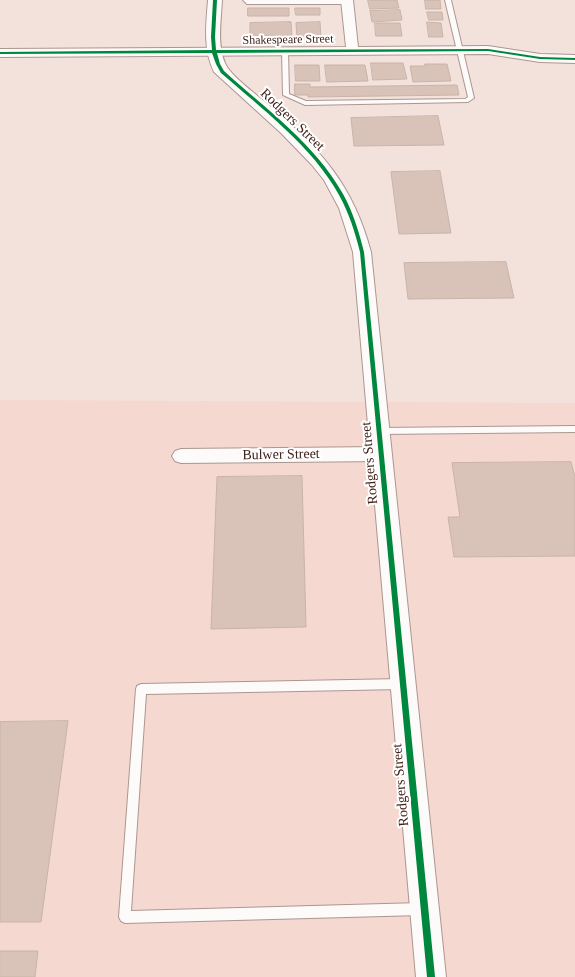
<!DOCTYPE html>
<html>
<head>
<meta charset="utf-8">
<style>
  body { margin:0 }
  canvas { display:block; background:#f3e1dc }
</style>
</head>
<body>
<canvas width="575" height="977"></canvas>
<script>
const c = document.querySelector('canvas').getContext('2d');
c.lineJoin = 'round';
function fillPath(path, color) { c.fillStyle = color; c.fill(path, 'evenodd'); }
function stroke(path, color, width, dash) { c.strokeStyle = color; c.lineWidth = width; c.lineCap = dash ? 'butt' : 'round'; c.setLineDash(dash || []); c.stroke(path); }
function write(font, color, halo, rows, align = 'center') {
  c.font = font + ' "Times New Roman",serif'; c.lineWidth = 4; c.setLineDash([]); c.textBaseline = 'middle'; c.strokeStyle = halo; c.fillStyle = color; for (const [text, x, y, turn = 0] of rows) {
    c.save(); c.translate(x, y); c.rotate((+turn || 0) * Math.PI / 180); c.textAlign = isNaN(turn) ? turn : align; if (halo) c.strokeText(text, 0, 0); c.fillText(text, 0, 0); c.restore();
  }
}
fillPath(new Path2D(`
  M0,400l575,3v574h-575z`), '#f5d8d0');
const building = new Path2D(`
  M368,0h29l2,8 -29,1z
  M425,0h15l1,9h-15z
  M248,8h41v8h-41z
  M295,8h25v7h-24z
  M400,10l2,10 -30,2 -2,-11z
  M427,12h15l1,8h-14z
  M291,22l1,15 -42,-2v-12z
  M320,22l1,15 -24,1 -1,-15z
  M427,22l14,1 2,14h-14z
  M375,23h25l2,13h-26z
  M371,63h32l4,16 -34,1z
  M425,64h22l4,17 -38,1 -3,-16h15z
  M295,65h24l1,16h-24z
  M325,65h40l3,16 -41,1z
  M295,84h15v3l147,-2 2,10 -151,2v-2h-13z
  M438,116l6,29 -90,1 -3,-28z
  M440,171l11,62 -52,1 -8,-62z
  M506,262l8,36 -106,1 -4,-36z
  M571,462l4,15v79l-121,1 -6,-40h12l-8,-54z
  M302,476l4,151 -95,2 6,-152z
  M68,721l-27,201h-41v-200z
  M0,951h38l-3,26h-35z`);
fillPath(building, '#d9c3b8');
stroke(building, '#c9b4a9', 1);
const lane = new Path2D(`
  M243,0h104l3,2 -3,2h-100z
  M445,0h6l23,98 -6,4 -163,3 -22,-10 -1,-44 3,-2 3,2 1,43 17,7 159,-2 3,-2z
  M575,426v6l-196,2 -4,-3 4,-3z
  M402,679l4,2 1,3 -1,3 -4,2 -256,5 -15,217 290,-8 4,2 2,4 -2,4 -4,2 -296,8 -4,-2 -2,-4 17,-228 1,-3 4,-2z`);
const street = new Path2D(`
  M341,0h12l5,47 130,-1 52,8 35,1v8l-35,-1 -52,-8 -488,3v-8l346,-2z
  M382,447l6,2 3,5 -3,5 -6,2 -201,2 -6,-2 -3,-5 3,-5 6,-2z`);
const secondary = new Path2D(`
  M208,0h14c-1,21 -5,44 3,63 5,13 35,34 46,44 51,44 82,78 100,145l75,725h-30l-63,-725 -14,-44 -15,-28 -12,-15 -31,-32 -67,-61c-11,-23 -8,-47 -6,-72z`);
stroke(lane, '#ac9690', 2);
stroke(street, '#ac9690', 2);
stroke(secondary, '#ac9690', 2);
fillPath(lane, '#fdfafa');
fillPath(street, '#fdfafa');
fillPath(secondary, '#fdfafa');
fillPath(new Path2D(`
  M213,0h4l-2,37 1,13 272,-1 52,8 35,1v2l-35,-1 -52,-8 -271,2 3,11 4,7c41,37 92,74 119,123 10,18 16,38 21,58l71,725h-8l-67,-725c-5,-20 -11,-39 -21,-57 -26,-48 -78,-87 -118,-122l-5,-9 -4,-11 -212,1v-2l212,-2 -1,-13z`), '#00873e');
write('12px', '#41211a', '#fff', [
  ["Shakespeare Street",288,40,-1]
]);
write('14px', '#41211a', '#fff', [
  ["Rodgers Street",292,120,44],
  ["Bulwer Street",281,455,-1],
  ["Rodgers Street",370,463,-95],
  ["Rodgers Street",401,785,-95]
]);
</script>
</body>
</html>
